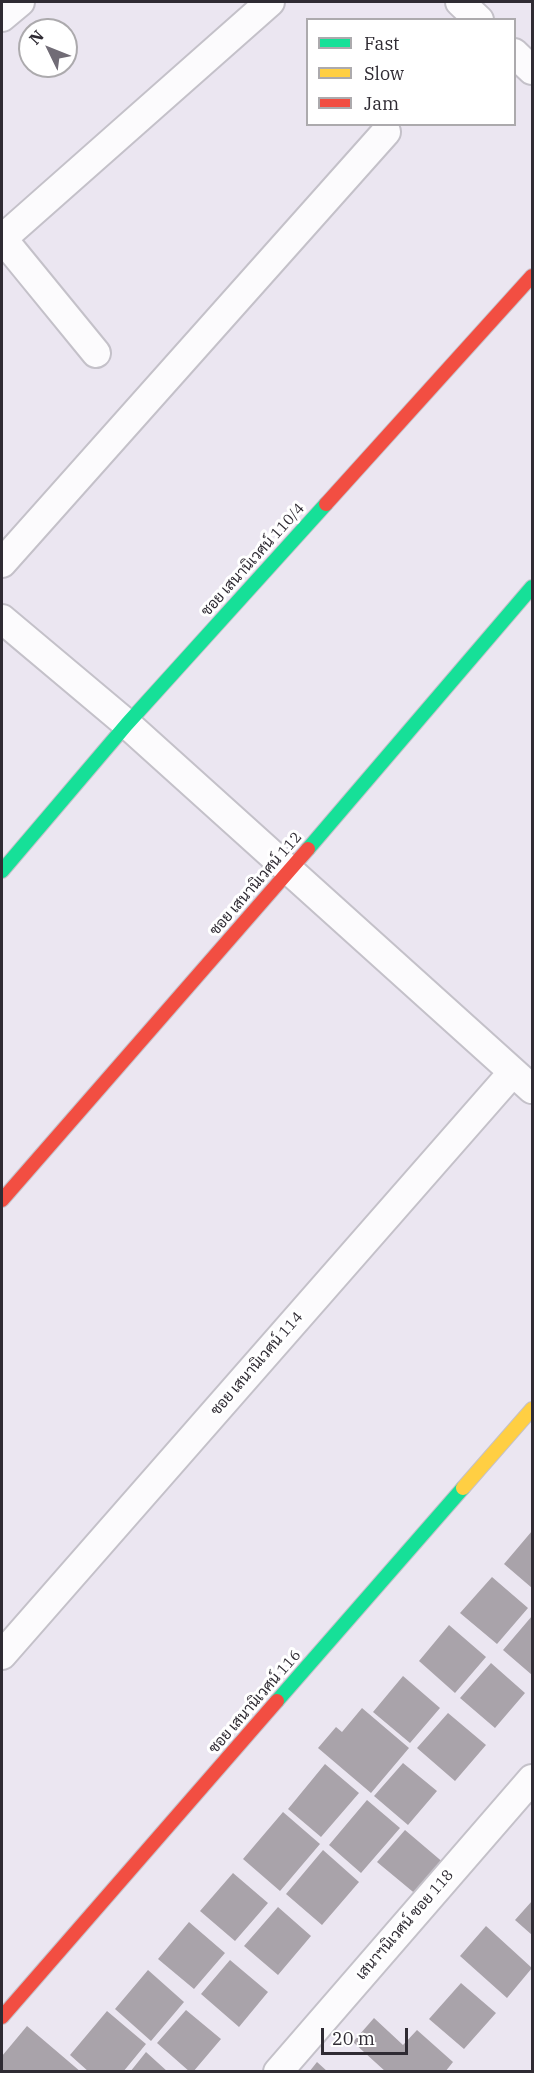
<!DOCTYPE html>
<html>
<head>
<meta charset="utf-8">
<style>
  body { margin:0 }
  #map { position:relative; width:534px; height:2073px; overflow:hidden; background:#ebe6f1; font-family:"IBM Plex Serif",serif }
  canvas { display:block }
  .frame { position:absolute; inset:0; border:3px solid #2f2b33; pointer-events:none }
  .legend { position:absolute; left:306px; top:18px; width:210px; height:108px; box-sizing:border-box; background:#fff; border:2px solid #acaaad; margin:0; padding:8px 10px; list-style:none; font-size:18px; color:#2f2b33 }
  .legend li { display:flex; align-items:center; gap:12px; height:30px }
  .legend b { width:30px; border:2px solid #acaaad }
  .north { position:absolute; left:18px; top:18px; width:60px; height:60px; box-sizing:border-box; background:#fff; border:2px solid #acaaad; border-radius:50%; rotate:313deg; font-size:16px; font-weight:700; line-height:24px; text-align:center; color:#2f2b33 }
  .north::after { content:''; display:block; margin:auto; width:21px; height:27px; background:#716c76; clip-path:polygon(50% 0,100% 100%,50% 72%,0 100%) }
  .scale { position:absolute; left:321px; top:2028px; width:87px; height:27px; box-sizing:border-box; border:3px solid #2f2b33; border-top:0; padding-left:8px; font-size:18px; line-height:21px; white-space:nowrap; color:#2f2b33; -webkit-text-stroke:4px #fff; paint-order:stroke }
</style>
</head>
<body>
<div id="map">
<canvas width="534" height="2073"></canvas>
<div class="frame"></div>
<ul class="legend">
<li><b style="height:8px;background:#16e098"></b>Fast</li>
<li><b style="height:8px;background:#ffcf43"></b>Slow</li>
<li><b style="height:8px;background:#f24e42"></b>Jam</li>
</ul>
<div class="north">N</div>
<div class="scale">20 m</div>
</div>
<script>
const c = document.querySelector('canvas').getContext('2d');
c.lineJoin = 'round';
function fillPath(path, color) { c.fillStyle = color; c.fill(path, 'evenodd'); }
function stroke(path, color, width, dash) { c.strokeStyle = color; c.lineWidth = width; c.lineCap = dash ? 'butt' : 'round'; c.setLineDash(dash || []); c.stroke(path); }
function write(font, color, halo, rows, align = 'center') {
  c.font = font + ' "IBM Plex Serif",Sarabun,serif'; c.lineWidth = 6; c.setLineDash([]); c.textBaseline = 'middle'; c.strokeStyle = halo; c.fillStyle = color; for (const [text, x, y, turn = 0] of rows) {
    c.save(); c.translate(x, y); c.rotate((+turn || 0) * Math.PI / 180); c.textAlign = isNaN(turn) ? turn : align; if (halo) c.strokeText(text, 0, 0); c.fillText(text, 0, 0); c.restore();
  }
}
fillPath(new Path2D(`
  M532,1531v57l-28,-24z
  M492,1577l36,31 -31,36 -37,-31z
  M532,1616v59l-29,-25z
  M449,1625l37,32 -31,36 -36,-32z
  M491,1663l34,30 -30,35 -35,-30z
  M403,1676l37,32 -30,35 -37,-31z
  M362,1708l47,40 -38,45 -53,-45 18,-21 6,5z
  M448,1713l38,32 -31,36 -38,-33z
  M403,1763l34,28 -29,34 -34,-29z
  M325,1764l34,29 -38,44 -33,-28z
  M367,1800l33,28 -39,45 -32,-28z
  M283,1812l37,32 -40,47 -37,-32z
  M405,1830l40,34 -27,32 -41,-34z
  M323,1850l36,32 -37,43 -36,-31z
  M233,1873l35,30 -33,38 -35,-30z
  M532,1901v34l-17,-15z
  M278,1907l33,29 -33,39 -34,-29z
  M189,1922l36,31 -31,36 -36,-30z
  M486,1926l46,42 -25,30 -47,-42z
  M230,1960l38,32 -29,35 -38,-33z
  M148,1970l36,32 -33,39 -36,-32z
  M461,1983l35,30 -32,36 -35,-30z
  M186,2010l35,29 -28,33h-3l-33,-29z
  M107,2011l39,33 -23,28h-34l-19,-17z
  M374,2018l29,27 14,-15 36,32 -8,10h-59l-33,-30z
  M27,2026l54,46h-79v-16z
  M146,2052l22,20h-38z
  M317,2062l11,10h-19z`), '#a9a3aa');
const street = new Path2D(`
  M460,2l19,18
  M2,17l18,-15
  M514,53l18,17
  M2,238l94,115
  M2,239l268,-237
  M2,563l384,-431
  M2,619l125,105 405,365
  M2,1655l511,-583
  M278,2072l254,-293`);
const fast = new Path2D(`
  M308,849l224,-262
  M2,871l125,-147 199,-220
  M277,1701l186,-213`);
const slow = new Path2D(`
  M463,1488l69,-79`);
const jam = new Path2D(`
  M326,504l206,-228
  M2,1200l306,-351
  M2,2017l275,-316`);
stroke(street, '#c4c1c9', 32);
stroke(fast, '#c4c1c9', 16);
stroke(slow, '#c4c1c9', 16);
stroke(jam, '#c4c1c9', 16);
stroke(street, '#fcfbfd', 28);
stroke(fast, '#16e098', 14);
stroke(slow, '#ffcf43', 14);
stroke(jam, '#f24e42', 14);
write('15px', '#2f2b33', '#fff', [
  ["ซอย เสนานิเวศน์ 110/4",253,560,-48],
  ["ซอย เสนานิเวศน์ 112",256,884,-49],
  ["ซอย เสนานิเวศน์ 114",257,1364,-49],
  ["ซอย เสนานิเวศน์ 116",255,1702,-49],
  ["เสนาฯนิเวศน์ ซอย 118",405,1925,-49]
]);
</script>
</body>
</html>
